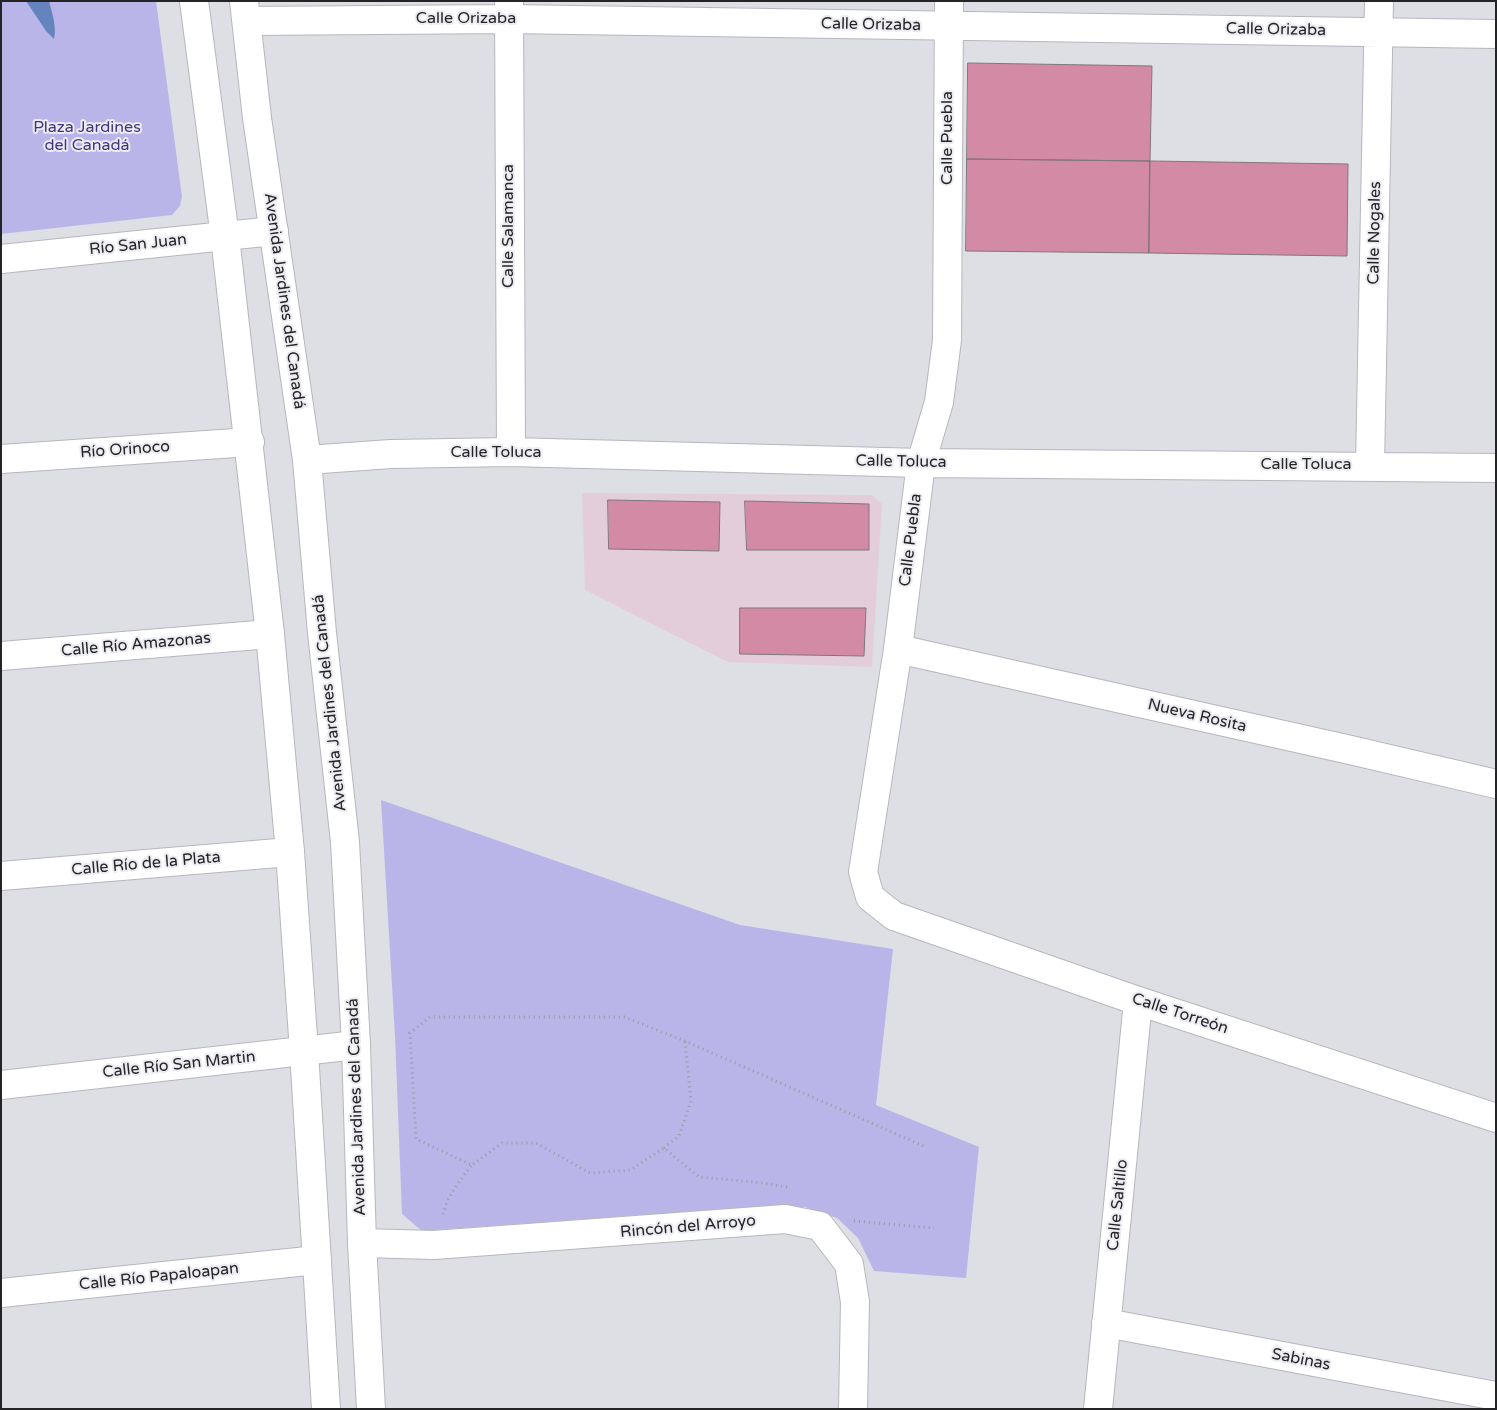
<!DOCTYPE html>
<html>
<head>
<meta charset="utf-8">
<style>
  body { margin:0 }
  #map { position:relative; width:1497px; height:1410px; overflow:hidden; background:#dedee5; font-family:"Varela Round",sans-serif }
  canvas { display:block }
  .frame { position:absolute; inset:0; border:2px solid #242426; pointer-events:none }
</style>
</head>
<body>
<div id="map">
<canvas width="1497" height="1410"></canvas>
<div class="frame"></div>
</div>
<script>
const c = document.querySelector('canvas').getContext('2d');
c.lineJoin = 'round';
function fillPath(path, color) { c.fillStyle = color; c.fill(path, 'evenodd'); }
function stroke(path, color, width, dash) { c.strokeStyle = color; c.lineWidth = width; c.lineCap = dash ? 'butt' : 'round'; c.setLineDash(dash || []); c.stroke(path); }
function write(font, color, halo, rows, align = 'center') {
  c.font = font + ' "Varela Round",sans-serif'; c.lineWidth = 4; c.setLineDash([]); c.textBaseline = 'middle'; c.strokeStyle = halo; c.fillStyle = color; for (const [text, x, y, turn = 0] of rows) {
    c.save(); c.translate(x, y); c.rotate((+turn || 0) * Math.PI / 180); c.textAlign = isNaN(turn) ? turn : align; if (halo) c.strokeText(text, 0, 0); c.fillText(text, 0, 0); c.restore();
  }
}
fillPath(new Path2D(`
  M582,493l289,2 11,9 -10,163 -144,-5 -143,-72z`), '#e4cdda');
fillPath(new Path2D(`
  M1,1h155l26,196 -2,9 -8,9 -171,19z
  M381,800l359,125 153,24 -17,156 103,42 -13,131 -92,-7 -16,-33 -21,-20 -32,-11 -163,8 -220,16 -20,-17 -7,-178z`), '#bab5e8');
fillPath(new Path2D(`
  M26,1h23c3,13 8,25 5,38l-8,-8z`), '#6583bd');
const building = new Path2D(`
  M968,63l184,3 -2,95 -183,-2z
  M967,159l183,2 -1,92 -183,-2z
  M1150,161l198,3 -1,92 -198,-3z
  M608,500l112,2 -1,49 -110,-2z
  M745,501l124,3v46h-122z
  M740,608h126l-2,48 -124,-2z`);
fillPath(building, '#d38aa5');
stroke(building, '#7f777a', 1);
const minor = new Path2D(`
  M509,1l2,451
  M949,1l-2,339 -8,62 -18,61 -23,186 -35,223 7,25 24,19 244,85 358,117
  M247,21l261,-2 988,15
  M1,259l273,-28
  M1,459l249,-17
  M307,460l84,-6 120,-2 410,11 575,5
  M1370,466l9,-465
  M898,649l448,100 150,35
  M1,656l269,-22
  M1,876l289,-24
  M1,1085l355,-40
  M362,1243l72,2 351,-26 35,7 29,38 6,38 -2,107
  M1,1293l316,-33
  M1106,1323l390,73
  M1098,1409l40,-408`);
const tertiary = new Path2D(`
  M194,1l31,236 45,397 20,218 14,199 22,358
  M244,1l13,117 50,342 15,173 23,209 11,203 6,198 9,166`);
stroke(minor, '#b7b6be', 30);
stroke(tertiary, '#b7b6be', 30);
stroke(new Path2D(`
  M664,1148l15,-12 12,-35 -6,-60
  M787,1187l-23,-4 -65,-6 -35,-29 -34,22 -40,3 -54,-30h-34l-30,22 -56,-26 -6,-106 20,-16h194l61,24 241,106
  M443,1214c5,-19 17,-34 29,-49
  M854,1221l80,7`), '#9a9a9f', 3, [1, 4]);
stroke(minor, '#fff', 28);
stroke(tertiary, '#fff', 28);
write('16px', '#242426', '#ebebf2', [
  ["Calle Orizaba",466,19],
  ["Calle Orizaba",871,25,1],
  ["Calle Orizaba",1276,30,1],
  ["Calle Puebla",948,138,-90],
  ["Calle Salamanca",509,226,-90],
  ["Calle Nogales",1375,233,-89],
  ["Río San Juan",138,245,-6],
  ["Avenida Jardines del Canadá",284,301,82],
  ["Río Orinoco",125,450,-4],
  ["Calle Toluca",496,453],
  ["Calle Toluca",901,462,1],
  ["Calle Toluca",1306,465],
  ["Calle Puebla",911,540,-83],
  ["Calle Río Amazonas",136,645,-5],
  ["Avenida Jardines del Canadá",330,703,-96],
  ["Nueva Rosita",1197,716,13],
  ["Calle Río de la Plata",146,864,-5],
  ["Calle Torreón",1180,1014,18],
  ["Calle Río San Martin",179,1065,-6],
  ["Avenida Jardines del Canadá",357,1107,-92],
  ["Calle Saltillo",1118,1205,-84],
  ["Rincón del Arroyo",688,1227,-5],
  ["Calle Río Papaloapan",159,1277,-6],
  ["Sabinas",1301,1360,11]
]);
write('16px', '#443381', '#ebebf2', [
  ["Plaza Jardines",87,128],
  ["del Canadá",87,146]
]);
</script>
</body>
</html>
